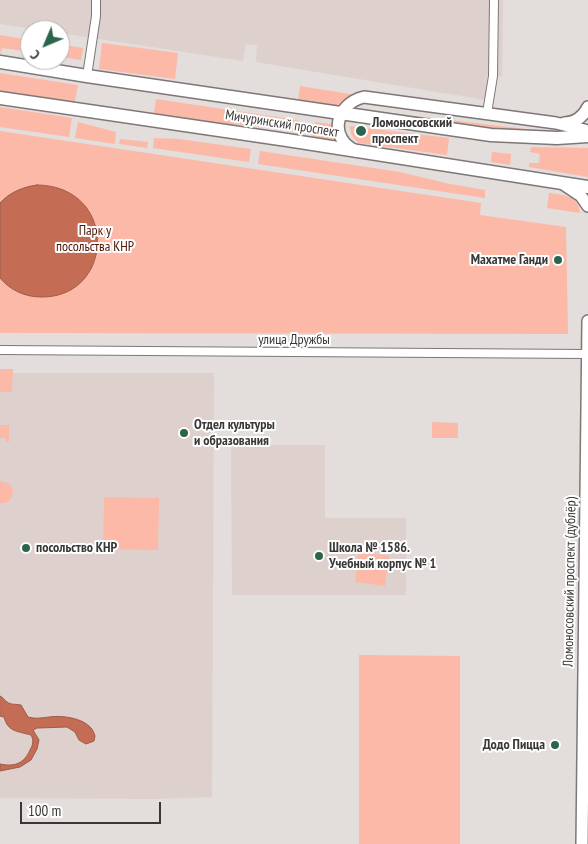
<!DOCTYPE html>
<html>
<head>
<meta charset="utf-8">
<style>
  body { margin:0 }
  #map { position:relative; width:588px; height:844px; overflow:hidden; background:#e3dddb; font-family:"PT Sans Narrow",sans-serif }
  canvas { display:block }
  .north { position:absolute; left:20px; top:20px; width:50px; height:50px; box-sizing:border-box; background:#fff; border:1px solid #b0afaf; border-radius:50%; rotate:225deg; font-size:14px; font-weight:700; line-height:20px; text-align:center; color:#3a3837 }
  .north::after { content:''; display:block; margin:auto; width:18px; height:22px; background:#2c644c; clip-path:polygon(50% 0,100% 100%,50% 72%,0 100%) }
  .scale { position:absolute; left:20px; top:802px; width:141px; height:22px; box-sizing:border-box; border:2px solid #3a3837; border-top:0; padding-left:6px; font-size:15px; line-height:18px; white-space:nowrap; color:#3a3837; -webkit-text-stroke:4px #fff; paint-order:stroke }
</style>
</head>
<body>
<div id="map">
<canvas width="588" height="844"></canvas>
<div class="north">С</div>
<div class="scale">100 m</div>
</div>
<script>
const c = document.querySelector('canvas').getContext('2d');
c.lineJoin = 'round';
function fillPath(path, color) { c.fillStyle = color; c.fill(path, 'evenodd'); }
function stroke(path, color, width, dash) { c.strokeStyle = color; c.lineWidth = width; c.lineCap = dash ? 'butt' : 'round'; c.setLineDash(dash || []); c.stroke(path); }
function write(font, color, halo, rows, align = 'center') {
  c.font = font + ' "PT Sans Narrow",sans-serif'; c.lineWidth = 4; c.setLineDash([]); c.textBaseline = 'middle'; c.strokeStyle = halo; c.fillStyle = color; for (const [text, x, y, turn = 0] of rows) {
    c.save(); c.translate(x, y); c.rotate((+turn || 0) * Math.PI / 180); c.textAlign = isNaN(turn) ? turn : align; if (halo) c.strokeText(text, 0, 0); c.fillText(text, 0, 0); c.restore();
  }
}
fillPath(new Path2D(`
  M0,0h503l-1,77 -15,-2 -1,25 -230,-38 1,-17 -11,-1 -3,17 -183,-28v-3h-18l-42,-6z
  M0,373h214l-2,424 -55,2 -157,-1z
  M231,445h94v73h81v77h-174z`), '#ded0cc');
fillPath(new Path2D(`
  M0,35l30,5v12l-28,-4 -2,6z
  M102,43l76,10 -3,26 -76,-10z
  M60,44l23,4 -2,12 -21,-3z
  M0,73l78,12 -4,20 -74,-11z
  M300,86l56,9 -22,12 -36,-6z
  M156,99l141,21 5,3c1,5 -1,8 -6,9l-48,-7 -62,-3 -33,-4z
  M0,107l72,11 -3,19 -69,-10z
  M374,111l177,21 -52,-1 -126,-16z
  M78,122l38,10 -1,12 -40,-6z
  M315,122l16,2 2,16 -21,-3 3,-7z
  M350,126l99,12 -2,17 -88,-12c-6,-4 -9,-9 -9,-17z
  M0,131l481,72 -1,12 86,12 2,107 -568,-1z
  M154,138l25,1 72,10 -2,13 -96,-14z
  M120,139l28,3 -1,6 -28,-4z
  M531,147l57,1v29l-59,-10v-4h10l1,-9 -10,-2z
  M260,151l140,21 50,12 35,6v8l-227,-34z
  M492,152l19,2 -1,11 -19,-3z
  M549,193c14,2 30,2 31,20l-33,-5z
  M0,369h13l-1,23h-12z
  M432,422l26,1v15h-26z
  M0,425h9v17h-3v-4h-6z
  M0,482c7,-1 11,3 13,8 0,9 -5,14 -13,13z
  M104,497l55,1 -1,52 -55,-1z
  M359,552l30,4 -4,30 -30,-4z
  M359,655l101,1v188h-101z`), '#fcb9a7');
const water = new Path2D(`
  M37,185c82,1 78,113 4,112 -16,0 -31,-7 -41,-19v-75c10,-11 23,-16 37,-18z
  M0,696c4,2 4,4 7,6 4,3 9,2 14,3l7,12c8,2 13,1 21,0 13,-2 34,1 42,11 2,2 3,5 4,8l-1,5 -8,3 -7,-4 -4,-8 -8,-5 -30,1 -4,2 6,10 -2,9 -6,11 -11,7 -20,4v-7c14,3 24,0 30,-14 3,-5 4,-10 1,-15 -14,-4 -23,-3 -27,-18l-4,-1z`);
fillPath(water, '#c56c54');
stroke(water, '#9b5c4b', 1);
const street = new Path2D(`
  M87,76l9,-60v-16
  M487,113l6,-37 1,-76
  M0,350l587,4`);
const secondary = new Path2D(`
  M564,123c12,0 19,-6 24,-16
  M356,151c-28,-13 -21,-47 8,-54l192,26 32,8
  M563,184l18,12 7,10
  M582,844l6,-523`);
const primary = new Path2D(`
  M0,62l87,14 404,59 66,3 31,-2
  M0,98l287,42 301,47`);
stroke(street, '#7d7776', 10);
stroke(secondary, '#7d7776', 14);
stroke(primary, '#7d7776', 15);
stroke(street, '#fff', 8);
stroke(secondary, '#fff', 11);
stroke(primary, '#fff', 12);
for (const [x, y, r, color] of [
  [361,131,6,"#2c644c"],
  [558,260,5,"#2c644c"],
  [184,433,5,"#2c644c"],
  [26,548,5,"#2c644c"],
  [319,556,5,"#2c644c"],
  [555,745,5,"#2c644c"]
]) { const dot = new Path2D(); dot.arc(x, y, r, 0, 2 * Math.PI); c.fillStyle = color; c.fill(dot); stroke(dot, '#fff', 2); }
write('bold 14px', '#3a3837', '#fff', [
  ["Ломоносовский",372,123],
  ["проспект",372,139],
  ["Махатме Ганди",548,260,"right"],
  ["Отдел культуры",194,425],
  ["и образования",194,441],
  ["посольство КНР",36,548],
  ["Школа № 1586.",329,548],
  ["Учебный корпус № 1",329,564],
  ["Додо Пицца",545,745,"right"]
], 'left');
write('14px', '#3a3837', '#fff', [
  ["Мичуринский проспект",282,124,9],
  ["улица Дружбы",294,340],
  ["Ломоносовский проспект (дублёр)",570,582,-89]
]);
write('14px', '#4d1405', '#fff', [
  ["Парк у",95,231],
  ["посольства КНР",95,247]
]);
</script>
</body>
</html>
